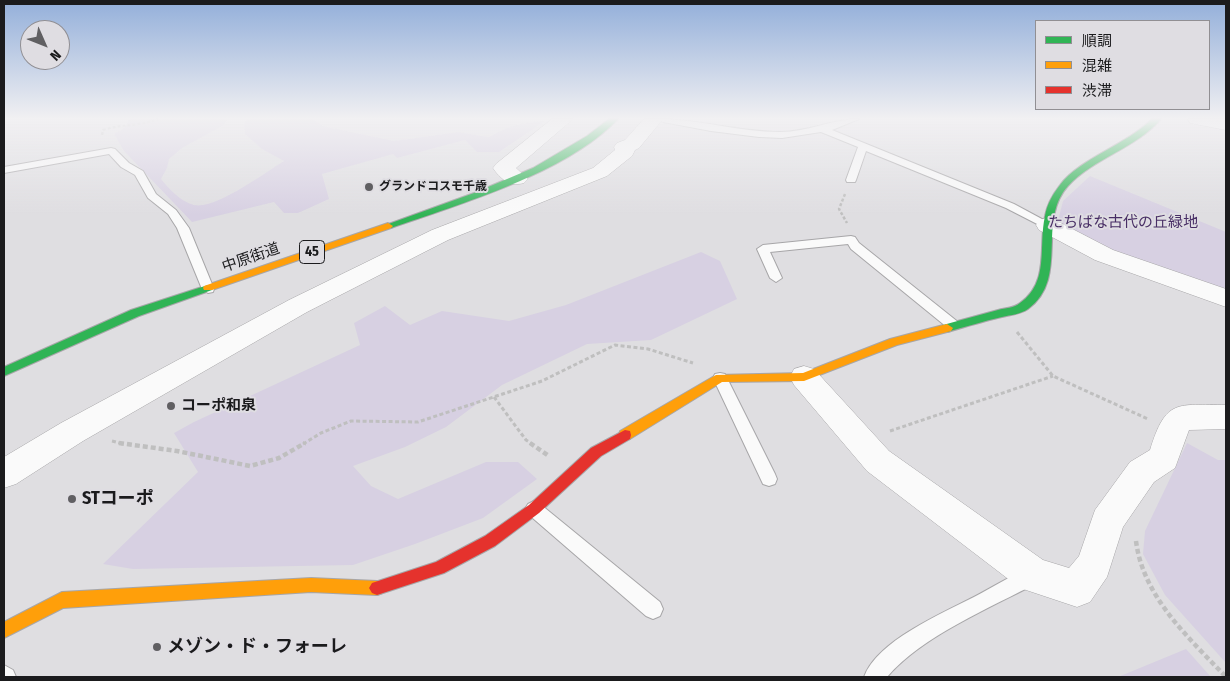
<!DOCTYPE html>
<html>
<head>
<meta charset="utf-8">
<style>
  body { margin:0 }
  #map { position:relative; width:1230px; height:681px; overflow:hidden; background:#dfdee1; font-family:"Fira Sans Condensed","Noto Sans JP",sans-serif }
  canvas { display:block }
  .frame { position:absolute; inset:0; border:5px solid #1b1b1d; pointer-events:none }
  .legend { position:absolute; left:1035px; top:20px; width:175px; height:90px; box-sizing:border-box; background:#dfdde2; border:1px solid #918f93; margin:0; padding:6px 9px; list-style:none; font-size:15px; color:#1b1b1d }
  .legend li { display:flex; align-items:center; gap:10px; height:25px }
  .legend b { width:25px; border:1px solid #918f93 }
  .north { position:absolute; left:20px; top:20px; width:50px; height:50px; box-sizing:border-box; background:#dfdde2; border:1px solid #918f93; border-radius:50%; rotate:134deg; font-size:14px; font-weight:700; line-height:20px; text-align:center; color:#1b1b1d }
  .north::after { content:''; display:block; margin:auto; width:18px; height:22px; background:#605f62; clip-path:polygon(50% 0,100% 100%,50% 72%,0 100%) }
</style>
</head>
<body>
<div id="map">
<canvas width="1230" height="681"></canvas>
<div class="frame"></div>
<ul class="legend">
<li><b style="height:6px;background:#30b455"></b>順調</li>
<li><b style="height:6px;background:#ff9f0a"></b>混雑</li>
<li><b style="height:6px;background:#e5322d"></b>渋滞</li>
</ul>
<div class="north">N</div>
</div>
<script>
const c = document.querySelector('canvas').getContext('2d');
c.lineJoin = 'round';
function fillPath(path, color) { c.fillStyle = color; c.fill(path, 'evenodd'); }
function stroke(path, color, width, dash) { c.strokeStyle = color; c.lineWidth = width; c.lineCap = dash ? 'butt' : 'round'; c.setLineDash(dash || []); c.stroke(path); }
function write(font, color, halo, rows, align = 'center') {
  c.font = font + ' "Fira Sans Condensed","Noto Sans JP",sans-serif'; c.lineWidth = 4; c.setLineDash([]); c.textBaseline = 'middle'; c.strokeStyle = halo; c.fillStyle = color; for (const [text, x, y, turn = 0] of rows) {
    c.save(); c.translate(x, y); c.rotate((+turn || 0) * Math.PI / 180); c.textAlign = isNaN(turn) ? turn : align; if (halo) c.strokeText(text, 0, 0); c.fillText(text, 0, 0); c.restore();
  }
}
fillPath(new Path2D(`
  M130,119h98l-4,6 -42,23 -13,11 -2,9 -6,11c8,10 19,22 33,26 21,5 72,-33 90,-44l-22,-12 -17,-15 -1,-10 3,-5h66l10,7 71,15 64,-9 31,5c18,-11 35,-15 56,-16l-46,31h-22l-12,-12 -68,18 -4,-4 -71,20 7,25 -31,14h-14l-10,-11 -82,20 -68,-71 -10,-17 9,-5z
  M1090,176l136,56v61l-120,-43 -49,-25 6,-24z
  M701,252l19,9 17,38 -86,41 -64,4 -85,41 -56,42 -41,20 -52,19 18,20 27,13 88,-37h32l19,17 -54,39 -68,26 -62,21 -220,4 -30,-5 95,-92 -24,-39 20,-11 166,-77 -6,-22 31,-17 25,19 32,-14 67,10 57,-16z
  M1187,443l31,17h8v203l-61,-68 -22,-41 2,-23z
  M1186,649l25,28h-93z`), '#d7d0e2');
const lane = new Path2D(`
  M658,119c41,0 81,13 122,13 28,0 52,-13 79,-13l-27,11 182,74 39,21 -2,2h-8l-37,-19 -140,-57 -10,29 -1,2h-8l-1,-2 12,-33 -37,-15 -39,6 -23,-1 -48,-6 -48,-9z
  M111,148l4,1 14,14 14,8 13,23 20,16 13,18 25,61 -1,3 -5,1 -6,-4 -25,-61 -9,-14 -20,-16 -13,-23 -14,-8 -12,-13 -105,19v-6z
  M851,236l4,1 4,6 99,79 2,3 -2,3h-10l-97,-79 -3,-5 -78,8 12,26 -6,4 -6,-4 -13,-29 6,-4z
  M720,373l5,1 50,100 2,5 -2,5 -6,2 -6,-2 -50,-106 2,-4z
  M534,501l6,3 120,98 3,7 -3,7 -7,3 -7,-3 -118,-102 -3,-5 3,-5z
  M1032,567l7,3 2,6 -2,6c-49,26 -117,54 -152,95h-23c13,-36 77,-63 110,-80 19,-10 38,-22 58,-30z
  M4,665l9,5 3,7h-12z`);
const street = new Path2D(`
  M552,119h21l-57,49 12,11 -4,4c-13,4 -24,-4 -31,-15l3,-4z
  M644,119h19l-24,29 -4,2 -3,6 -25,20 -159,64 -141,72 -224,129 -67,43 -12,4v-31l57,-34 228,-123 143,-70 161,-62 22,-18 -1,-3 3,-4 8,-3z
  M1188,119h38v11l-36,-7z
  M1047,218l8,2 58,30 113,39v18l-131,-47 -56,-30 -3,-5 3,-5z
  M804,366l10,3 75,82 154,109 26,8 10,-12 16,-46 35,-48 20,-12c16,-52 27,-45 76,-45v24l-37,1 -14,38 -21,14 -31,45 -16,50 -17,25 -13,5 -57,-19 -153,-117 -73,-86 -4,-8 4,-8z`);
const fast = new Path2D(`
  M609,119h9c-51,54 -158,85 -227,109h-6l-2,-2 91,-33 59,-25 54,-32z
  M1152,119h9c-26,30 -67,39 -93,67 -32,35 2,92 -40,123 -7,5 -17,6 -26,8 -18,4 -37,10 -55,15l-4,-1 -2,-3 2,-3c18,-5 37,-10 55,-15 7,-2 16,-2 22,-7 30,-21 18,-57 25,-87 2,-12 8,-22 15,-31 19,-26 66,-40 92,-66z
  M208,285l4,1 1,2 -1,2 -73,26 -135,60v-9l127,-57z`);
const slow = new Path2D(`
  M388,223l5,3 -2,2 -179,62h-8l-1,-2 1,-2z
  M947,324l6,4 -2,3 -54,14 -93,36 -82,1 -92,57 -5,1 -5,-1 -1,-4 1,-4 96,-56 87,-2 87,-34z
  M311,578l66,3 5,2 3,5 -3,5 -5,2 -66,-3 -248,16 -59,30v-16l58,-30z`);
const jam = new Path2D(`
  M625,430l5,1 1,4 -1,4 -29,17 -62,57 -44,33 -51,27 -67,22 -5,-2 -3,-5 3,-5 64,-21 49,-26 44,-31 62,-57z`);
stroke(lane, '#a7a6a8', 2);
stroke(street, '#a7a6a8', 1);
stroke(fast, '#a7a6a8', 2);
stroke(slow, '#a7a6a8', 2);
stroke(jam, '#a7a6a8', 2);
stroke(new Path2D(`
  M102,135l1,-5c18,-6 37,-4 55,-11
  M845,194l-6,15 8,14`), '#bfbfbf', 2.5, [3, 2]);
stroke(new Path2D(`
  M1017,332l36,44 95,43
  M494,397l32,43 6,4
  M890,431l163,-55
  M112,441l11,3
  M303,444l18,-11 30,-12 67,1 124,-41 73,-36 33,4 45,14`), '#bfbfbf', 3, [4, 2.5]);
stroke(new Path2D(`
  M119,443l58,8 73,15 29,-8 26,-15
  M530,443l19,13
  M1136,541c7,56 53,97 90,136`), '#bfbfbf', 4.5, [5, 3]);
fillPath(lane, '#fafafa');
fillPath(street, '#fafafa');
fillPath(fast, '#30b455');
fillPath(slow, '#ff9f0a');
fillPath(jam, '#e5322d');
const sky = c.createLinearGradient(0, 0, 0, 215);
sky.addColorStop(0, '#93afda');
sky.addColorStop(0.55, '#f1f0f2');
sky.addColorStop(1, '#f1f0f200');
c.fillStyle = sky;
c.fillRect(0, 0, 1230, 215);
for (const [x, y, r, color] of [
  [369,187,5,"#605f62"],
  [171,406,5,"#605f62"],
  [72,499,5,"#605f62"],
  [157,647,5,"#605f62"]
]) { const dot = new Path2D(); dot.arc(x, y, r, 0, 2 * Math.PI); c.fillStyle = color; c.fill(dot); stroke(dot, '#dfdde2', 2); }
write('bold 12px', '#1b1b1d', '#dfdde2', [
  ["グランドコスモ千歳",379,187]
], 'left');
for (const [x, y, w] of [
  [312,252,25]
]) { const box = new Path2D(); box.roundRect(x - w / 2, y - 11.5, w, 23, 4); c.fillStyle = '#dfdde2'; c.fill(box); stroke(box, '#1b1b1d', 1); }
write('bold 14px', '#1b1b1d', null, [
  ["45",312,252]
]);
write('15px', '#482e65', '#dfdde2', [
  ["たちばな古代の丘緑地",1123,223]
]);
write('15px', '#1b1b1d', '#dfdde2', [
  ["中原街道",251,258,-19]
]);
write('bold 15px', '#1b1b1d', '#dfdde2', [
  ["コーポ和泉",181,406]
], 'left');
write('bold 18px', '#1b1b1d', '#dfdde2', [
  ["STコーポ",82,499],
  ["メゾン・ド・フォーレ",167,647]
], 'left');
</script>
</body>
</html>
